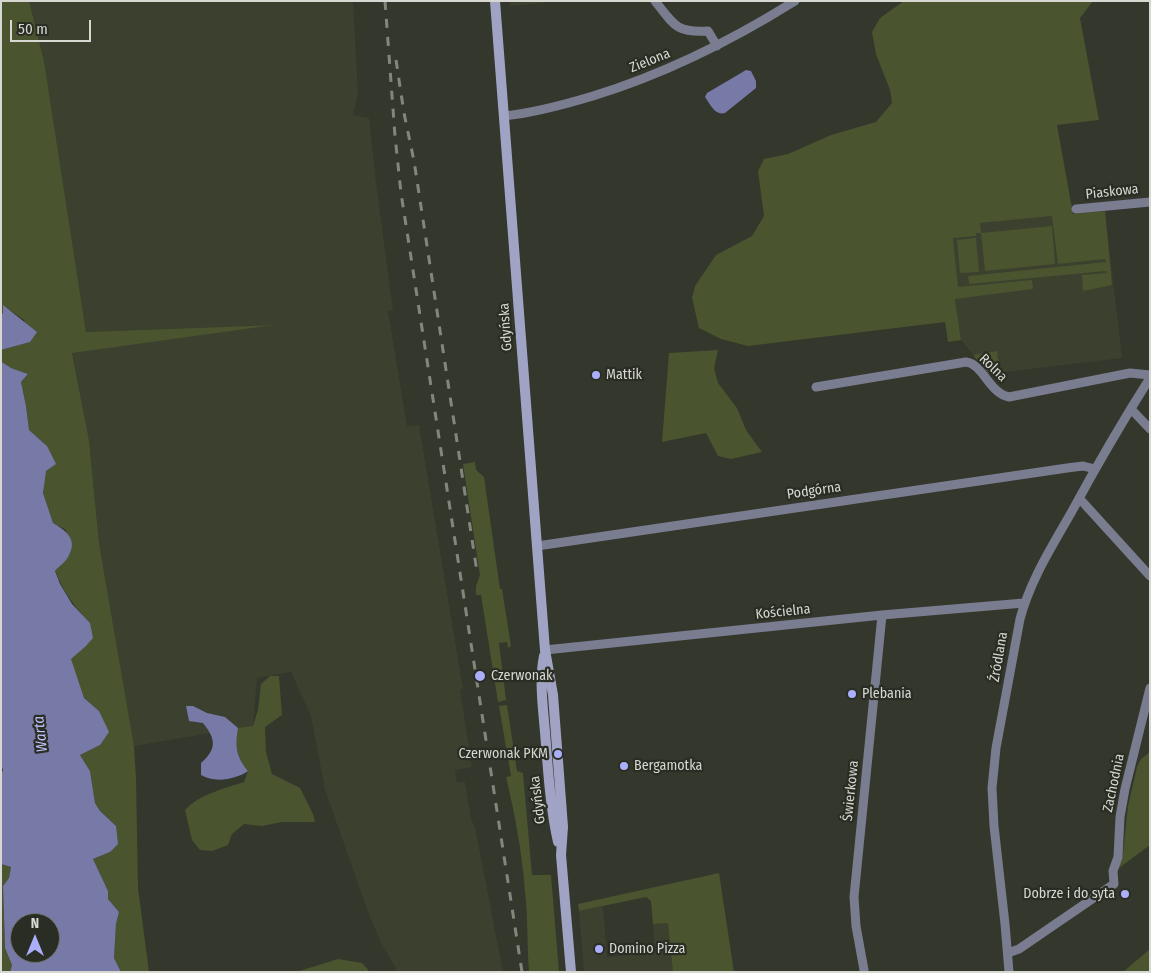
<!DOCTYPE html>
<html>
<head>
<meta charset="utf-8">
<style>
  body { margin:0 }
  #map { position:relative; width:1151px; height:973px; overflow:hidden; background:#34372c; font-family:"Fira Sans Condensed",sans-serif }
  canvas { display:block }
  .frame { position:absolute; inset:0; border:2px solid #d6d8d1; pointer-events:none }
  .north { position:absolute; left:10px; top:913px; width:50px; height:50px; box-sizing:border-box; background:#2a2d23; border:1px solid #6f7169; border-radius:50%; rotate:0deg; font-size:14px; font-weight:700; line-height:20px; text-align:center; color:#d6d8d1 }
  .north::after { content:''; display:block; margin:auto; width:18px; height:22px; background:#abaffb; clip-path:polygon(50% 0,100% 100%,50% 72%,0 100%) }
  .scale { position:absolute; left:10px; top:20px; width:81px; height:22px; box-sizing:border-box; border:2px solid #d6d8d1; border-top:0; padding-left:6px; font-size:15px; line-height:18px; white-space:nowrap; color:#d6d8d1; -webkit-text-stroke:4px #2a2d23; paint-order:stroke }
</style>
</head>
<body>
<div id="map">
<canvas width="1151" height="973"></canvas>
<div class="frame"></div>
<div class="north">N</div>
<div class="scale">50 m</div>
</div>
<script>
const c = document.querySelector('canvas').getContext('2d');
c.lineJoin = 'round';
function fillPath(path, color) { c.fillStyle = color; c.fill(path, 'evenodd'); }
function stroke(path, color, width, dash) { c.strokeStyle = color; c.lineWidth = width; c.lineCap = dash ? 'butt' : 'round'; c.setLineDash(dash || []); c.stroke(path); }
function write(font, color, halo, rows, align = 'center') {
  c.font = font + ' "Fira Sans Condensed",sans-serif'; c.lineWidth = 4.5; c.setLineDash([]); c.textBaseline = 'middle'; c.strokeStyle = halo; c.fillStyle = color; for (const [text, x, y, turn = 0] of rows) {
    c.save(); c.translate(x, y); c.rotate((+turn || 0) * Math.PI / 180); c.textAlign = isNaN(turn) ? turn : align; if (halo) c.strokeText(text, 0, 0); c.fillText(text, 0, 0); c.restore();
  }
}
fillPath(new Path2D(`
  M29,1h324l5,92 -5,22 16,3 7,65 17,127 -5,1 19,115 12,-1 44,264 -3,1 12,77 -17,3 2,13 8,-1 6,37 4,8 28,145h-105l-17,-29 -11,-26 -45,-127 -14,-74 -20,-44 -34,6 -4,48 -119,20 -35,-203 -10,-103 -17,-88 195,-27 -181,7 -42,-271z
  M510,1h33l1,2 -34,3z
  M1105,211l17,147 -133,16 -28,-34 -16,-114z
  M603,906l4,51 48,-4 -2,-29 15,-2 5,50h-89l-5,-61z`), '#3b402f');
fillPath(new Path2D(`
  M1,1h28l15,60 42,271 188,-7 -202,28 17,87 10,103 35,203 2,32 2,110 11,84h-28l-7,-14 2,-34 3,-12 -11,-13v-8l-15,-32 17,-7 6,-26 -16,-15 -5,-8 -5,-32 -10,-16 20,-10 -1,-34 -15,-13 -14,-39 15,-12 5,-24c-15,-16 -27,-31 -35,-53l14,-15 -3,-25 -13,-7 -10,-30 4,-47 -18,-16 -3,-24 -5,-24 7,-8 -17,-6 -9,-6 -1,-12 29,-8 -6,-22 -20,-14 -1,9 -2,-3z
  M904,1h189l-13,17 19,102 -42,5 16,89 32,-3 7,74 -29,6 -1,-16 25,-2 -1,-2 -137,13 -1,-8 138,-14 -1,-3 -47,5 -6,-48 -72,7 1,10 71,-7 3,38 -70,7 -4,-38h-5v3l-23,2 5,49 74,-7 1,9 -78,10 6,41 -13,2 -3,-20 -197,24 -27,-7 -22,-11 -7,-30 3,-12 21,-31 36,-19 12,-20 -6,-45 6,-12 24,-5 43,-19 45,-13 16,-19 -2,-13 -14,-36 -4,-22 8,-14z
  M976,238l3,34 -19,1 -3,-33z
  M718,350l-4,18 4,15 19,25 9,22 16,22 -31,7 -13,-3 -12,-23 -44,9 7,-89z
  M997,351l3,22 -11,1 -16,-19z
  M475,462l1,8 8,7 16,112h2l9,57 -3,2 -1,-6 -8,1 7,57 -8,2 -17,-107h-5v-9l4,-11 -17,-111z
  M270,676h9l3,39 -17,12 1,25 6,22 28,14 13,26 2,8h-33l-20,4 -18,-2 -12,10 -4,11 -16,6 -12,-1 -8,-10 -7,-30c15,-16 38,-21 59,-28l4,-11c-12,-15 -13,-24 -10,-43l15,-2 5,-16 3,-26z
  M507,705l10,66 6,2 9,102h19l8,97h-30c-2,-27 -1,-54 -4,-81 -3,-39 -10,-76 -19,-114l5,-1 -12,-70z
  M1150,752v93l-35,26 8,-17 5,-48 9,-39 4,-8z
  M1,864l10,3 -2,11 -6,8 2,62 7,17 -2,7h-9z
  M719,873l15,99h-61l-5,-49 -15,1 -2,-23 -5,-4 -67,14 -1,-7z
  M1150,949v23h-27z
  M338,959l24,4 8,9h-74z`), '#4a542e');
fillPath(new Path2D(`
  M746,70l5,1 5,10v7l-31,25c-10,3 -15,-9 -20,-16l2,-4z
  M3,305l34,27 -7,10 -29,8v-38l2,2z
  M1,359l1,3 9,6 17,6 -7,8 5,24 3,24 18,16 9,18 -10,7 -3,22 10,30c12,7 25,16 16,32 -2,6 -10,11 -14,16l5,13 12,20 18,19 3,15 -8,9 -14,12 13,39 15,13 10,21 -9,13 -20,10 10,16 5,32 5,8 16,15 2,18 -8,8 -17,7 15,32v8l11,13 -3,12 -2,34 7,14h-111l2,-7 -7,-17 -2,-62 6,-8 2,-11 -10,-3v-90l2,-4 -2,-5zM20,923h30v30h-30z
  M186,706h7l14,7 18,4 13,11c-3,19 -2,28 10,43 -13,9 -34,12 -47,4v-12c16,-14 15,-24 2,-40l-14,-2z`), '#777aa7');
stroke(new Path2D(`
  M655,1c19,24 21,32 53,30l9,15
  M504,116c30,-3 59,-11 89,-20 72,-22 138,-55 202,-95
  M1076,209l74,-7
  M816,387l150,-25c17,2 23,31 43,35l121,-24 20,2
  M1131,409l19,20
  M1079,498l71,78
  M537,546l530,-78 16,-2 12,3
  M545,650l337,-35 142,-12
  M1008,953l11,-4 95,-65 -1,-13 5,-14 2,-40 5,-28 25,-101
  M864,970l-8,-44 -2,-29 28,-282
  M1009,972l-4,-48 -11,-98 -2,-38 4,-40 24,-129c10,-38 31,-71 51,-106 25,-46 51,-91 79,-135`), '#7a7c90', 9);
stroke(new Path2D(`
  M495,1l50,649 8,45 10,132 -2,28 10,117
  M544,656c-5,25 -1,51 1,76 3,37 5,74 13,110`), '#a0a3c4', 10);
stroke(new Path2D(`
  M385,1l10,135 6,57 121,779
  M396,60l8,53 10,48 63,411`), '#83867d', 3, [9, 9]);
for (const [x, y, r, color] of [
  [596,375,5,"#abaffb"],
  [480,676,6,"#abaffb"],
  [852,694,5,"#abaffb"],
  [558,754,5,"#abaffb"],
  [624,766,5,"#abaffb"],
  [1125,894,5,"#abaffb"],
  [599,949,5,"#abaffb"]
]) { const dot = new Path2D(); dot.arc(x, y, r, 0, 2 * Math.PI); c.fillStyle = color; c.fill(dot); stroke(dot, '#2a2d23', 2); }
write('14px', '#d6d8d1', '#2a2d23', [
  ["Zielona",650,61,-22],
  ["Piaskowa",1112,192,-6],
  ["Gdyńska",506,327,-94],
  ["Rolna",993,368,44],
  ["Podgórna",814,491,-8],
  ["Kościelna",783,612,-6],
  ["Źródlana",999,657,-80],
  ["Zachodnia",1114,783,-78],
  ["Świerkowa",851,791,-84],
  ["Gdyńska",538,800,-97]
]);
write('14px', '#d6d8d1', '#2a2d23', [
  ["Mattik",606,375],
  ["Czerwonak",491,676],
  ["Plebania",862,694],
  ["Czerwonak PKM",548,754,"right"],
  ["Bergamotka",634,766],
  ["Dobrze i do syta",1115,894,"right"],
  ["Domino Pizza",609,949]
], 'left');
write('italic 15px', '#c0c4fd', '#2a2d23', [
  ["Warta",41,734,-96]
]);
</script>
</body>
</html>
